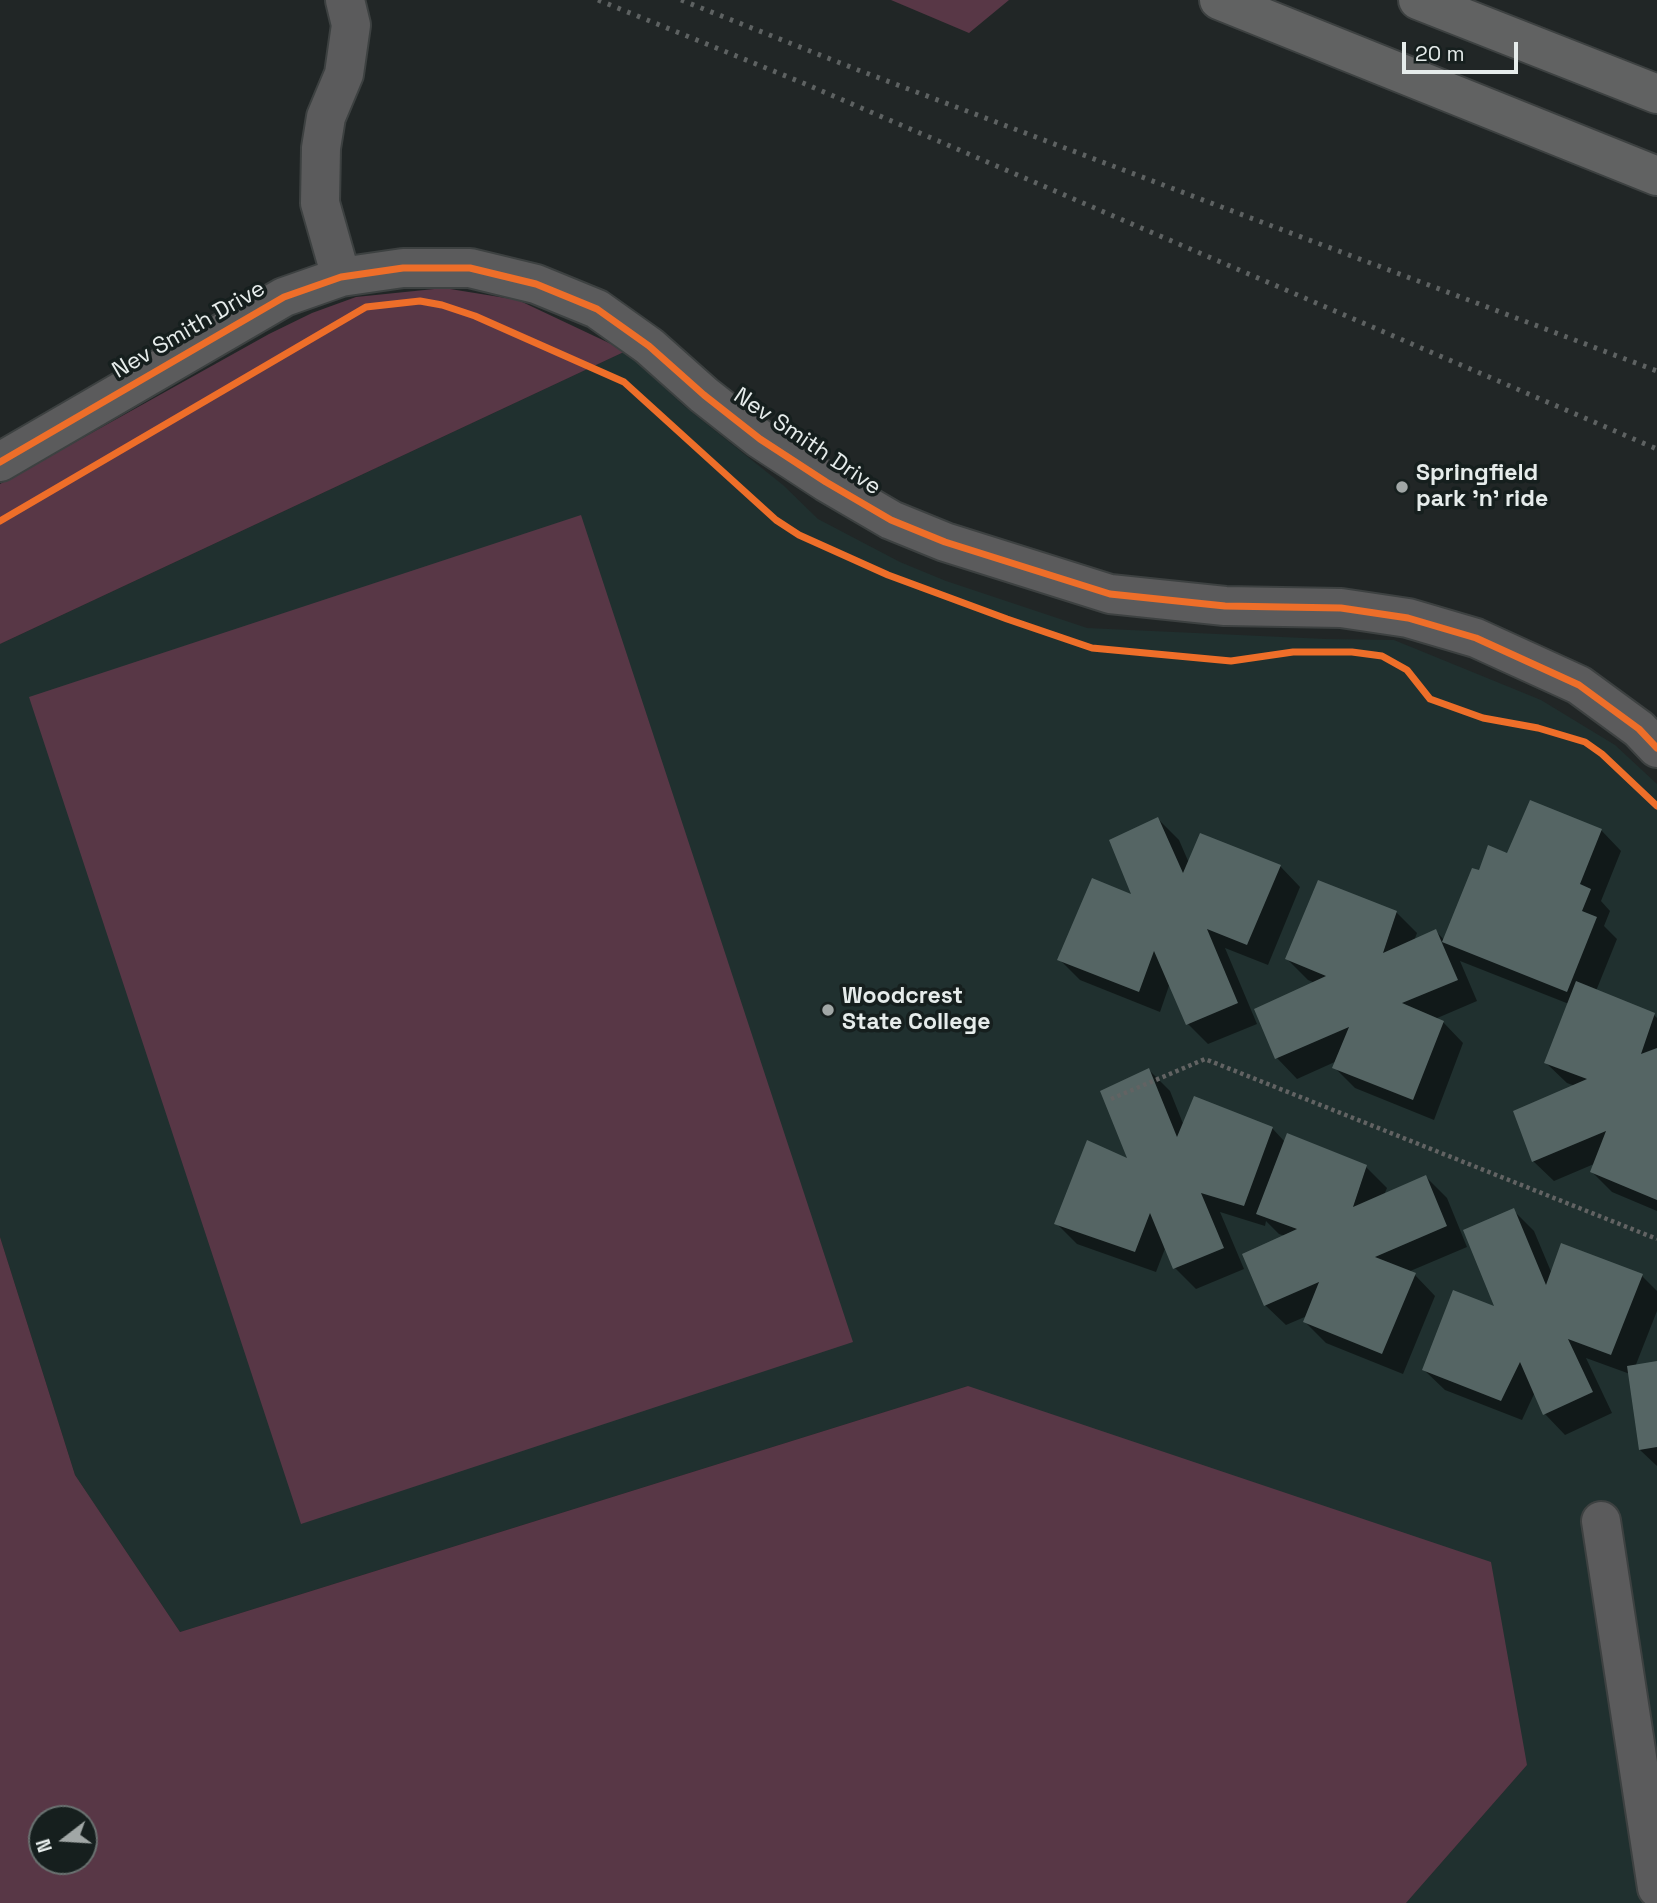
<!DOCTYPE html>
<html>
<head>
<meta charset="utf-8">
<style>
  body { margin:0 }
  #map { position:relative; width:1657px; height:1903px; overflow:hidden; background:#212626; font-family:"Space Grotesk",sans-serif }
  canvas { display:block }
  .north { position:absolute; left:28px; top:1805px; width:70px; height:70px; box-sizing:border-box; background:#161f1e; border:2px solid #697170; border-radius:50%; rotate:253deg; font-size:19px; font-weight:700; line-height:28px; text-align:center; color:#e6eceb }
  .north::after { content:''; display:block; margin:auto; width:24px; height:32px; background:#a1a7a6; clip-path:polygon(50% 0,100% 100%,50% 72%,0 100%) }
  .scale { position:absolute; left:1402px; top:42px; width:116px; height:32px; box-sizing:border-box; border:4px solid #e6eceb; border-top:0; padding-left:9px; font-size:21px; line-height:24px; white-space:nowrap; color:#e6eceb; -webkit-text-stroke:5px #161f1e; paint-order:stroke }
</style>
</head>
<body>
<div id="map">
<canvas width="1657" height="1903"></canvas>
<div class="north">N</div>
<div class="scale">20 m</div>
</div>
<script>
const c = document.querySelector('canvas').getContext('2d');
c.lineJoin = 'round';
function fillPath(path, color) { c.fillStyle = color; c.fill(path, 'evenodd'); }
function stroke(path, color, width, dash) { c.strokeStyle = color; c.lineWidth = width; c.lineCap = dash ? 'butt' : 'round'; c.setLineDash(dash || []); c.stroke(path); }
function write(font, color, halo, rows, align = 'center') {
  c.font = font + ' "Space Grotesk",sans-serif'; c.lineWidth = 7; c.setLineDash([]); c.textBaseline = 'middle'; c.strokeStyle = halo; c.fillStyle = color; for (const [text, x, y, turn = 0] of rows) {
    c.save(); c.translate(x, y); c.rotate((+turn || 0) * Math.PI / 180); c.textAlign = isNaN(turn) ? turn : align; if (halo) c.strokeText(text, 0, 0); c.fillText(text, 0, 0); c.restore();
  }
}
fillPath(new Path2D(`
  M626,351l57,54 100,80 35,34 82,43 46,19 141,47 239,11 68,1 147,60 74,45 42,39v1119h-251l121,-138 -559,-379 -788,246 -105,-157 -75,-238v-593z`), '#20302f');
fillPath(new Path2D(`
  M891,0h118l-40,33z
  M444,288l74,12 108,51 -626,293v-160l269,-150 43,-21 44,-16z
  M581,515l272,827 -552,182 -272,-827z
  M0,1237l75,238 105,157 788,-246 523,176 36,203 -121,138h-1406zM42,1819h42v42h-42z`), '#583746');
fillPath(new Path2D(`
  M1158,819l21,21 10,23 91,3 20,21 -32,78 -43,-17 32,76 -49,20 -20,-20 -18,-41 -10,29 -80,-32 -21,-21 75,-61z
  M1601,830l20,21 -20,50 9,10 -6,15 13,13 -21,52 58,24 3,3v193l-45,-19 -20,-20 2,-8 -40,17 -21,-20 42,-75 -8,-3 -21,-20 23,-59 -109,-43 17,40 -42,18 8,3 20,21 -29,77 -79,-32 -21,-21 3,-6 -40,18 -20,-21 38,-75 -7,-3 -21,-21 109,-47 21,21 -3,8 22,-10 8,9 36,-68 28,-17z
  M1149,1070l21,21 14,35 88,2 13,14 3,-7 78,32 21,21 -3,7 42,-18 21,21 20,49 -59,25 7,3 20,21 -32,78 -77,-31 -21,-21 2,-6 -21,9 -21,-20 20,-69 -6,-2 -13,-13 -1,5 -45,-14 24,57 -48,20 -21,-21 -9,-22 -10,26 -79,-28 -21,-21 74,-62z
  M1513,1210l21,21 18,43 90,2 15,15v20l-22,56 22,-4v103l-17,-16 -10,-76 -44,-16 26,55 -47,22 -20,-21 -10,-22 -13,28 -77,-30 -21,-20 73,-61z`), '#0007');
fillPath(new Path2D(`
  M1530,800l72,29 -22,55 11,5 -9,22 15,6 -30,75 -125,-50 30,-74 7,2 9,-25 19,8z
  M1158,817l25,56 17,-40 81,32 -34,80 -40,-16 31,74 -52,22 -32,-74 -15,41 -82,-32 35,-82 39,16 -22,-54z
  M1318,880l79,31 -14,42 53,-24 22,51 -56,23 42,18 -31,79 -81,-32 17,-41 -74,32 -21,-50 72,-33 -41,-17z
  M1576,981l79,32 -14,41 16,-6v152l-67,-28 16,-41 -74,31 -19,-51 74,-32 -43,-16z
  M1149,1068l28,69 17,-41 79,31 -29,79 -43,-13 23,55 -51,21 -23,-56 -15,39 -81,-28 33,-84 40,18 -27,-67z
  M1287,1133l80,32 -14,42 73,-32 21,51 -72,31 41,16 -34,81 -79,-32 16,-40 -55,24 -22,-52 55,-25 -41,-15z
  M1514,1208l32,77 15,-42 82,31 -32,81 -43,-16 25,53 -50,23 -23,-53 -19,39 -79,-31 31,-80 41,16 -31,-76z
  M1657,1361v86l-18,3 -12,-84z`), '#556564');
const minor = new Path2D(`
  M341,277l-21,-74 1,-55 5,-31 18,-43 7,-49 -6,-25
  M0,462l284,-165 57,-20 62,-9h67l66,16 61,25 52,37 55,49 56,44 66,43 65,38 54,22 165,52 115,12 116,2 67,10 68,20 103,47 60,44 18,19
  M1601,1521l56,367`);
const highway = new Path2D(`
  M1219,0l438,176
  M1418,0l239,94`);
stroke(minor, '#3d4141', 42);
stroke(highway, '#3d4141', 42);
stroke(new Path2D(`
  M1111,1099l94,-40 452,180`), '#626363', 4.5, [3.5, 3.5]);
stroke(minor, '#5b5b5c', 38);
stroke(highway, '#616262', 38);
stroke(new Path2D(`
  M598,0l205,83 854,366
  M681,0l177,70 799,301`), '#5e6262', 5, [3.5, 7]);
stroke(new Path2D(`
  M0,462l284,-165 57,-20 62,-9h67l66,16 61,25 52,37 55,49 56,44 66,43 65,38 54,22 165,52 115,12 116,2 67,10 68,20 103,47 60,44 18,19
  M0,521l366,-214 54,-6 22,4 33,11 149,66 152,138 23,15 89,40 119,44 85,29 139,13 62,-9h59l30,4 25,14 23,29 53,19 55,10 47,14 17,12 55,52`), '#ee6e29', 7);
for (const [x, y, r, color] of [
  [1402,487,7,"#a1a7a6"],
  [828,1010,7,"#a1a7a6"]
]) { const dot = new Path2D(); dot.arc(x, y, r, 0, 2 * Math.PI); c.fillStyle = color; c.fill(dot); stroke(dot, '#161f1e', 2.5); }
write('23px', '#e6eceb', '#161f1e', [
  ["Nev Smith Drive",189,330,-30],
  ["Nev Smith Drive",807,442,34]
]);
write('bold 23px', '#e6eceb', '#161f1e', [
  ["Springfield",1416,474],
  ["park 'n' ride",1416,500],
  ["Woodcrest",842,997],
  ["State College",842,1023]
], 'left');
</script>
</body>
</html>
